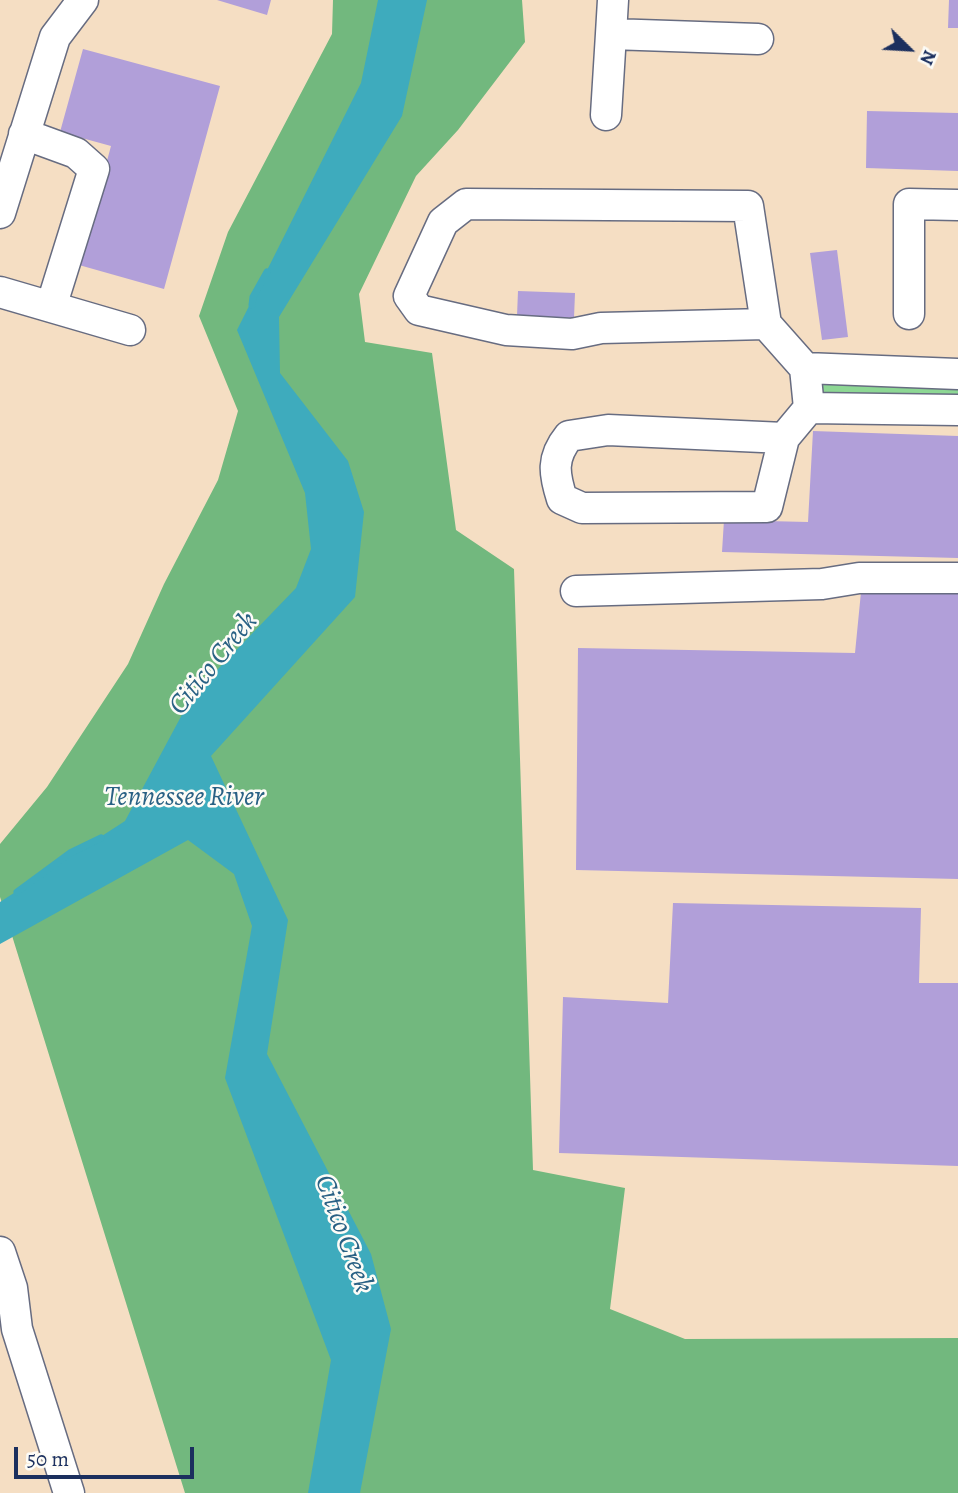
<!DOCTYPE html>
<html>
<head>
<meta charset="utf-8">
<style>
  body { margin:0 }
  #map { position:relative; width:958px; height:1493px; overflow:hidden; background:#f5dec3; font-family:Alegreya,serif }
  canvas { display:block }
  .north { position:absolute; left:874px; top:14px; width:70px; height:70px; -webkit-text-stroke:5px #fdfcf7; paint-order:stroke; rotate:114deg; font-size:19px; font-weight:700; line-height:28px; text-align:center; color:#1b2f5e }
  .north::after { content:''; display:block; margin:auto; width:24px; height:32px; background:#1b2f5e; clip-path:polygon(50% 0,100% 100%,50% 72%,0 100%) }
  .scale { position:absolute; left:14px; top:1447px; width:180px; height:32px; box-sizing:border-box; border:4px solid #1b2f5e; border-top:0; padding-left:9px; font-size:21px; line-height:24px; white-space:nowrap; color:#1b2f5e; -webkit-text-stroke:5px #fdfcf7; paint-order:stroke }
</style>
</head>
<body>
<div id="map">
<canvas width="958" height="1493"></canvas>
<div class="north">N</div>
<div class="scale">50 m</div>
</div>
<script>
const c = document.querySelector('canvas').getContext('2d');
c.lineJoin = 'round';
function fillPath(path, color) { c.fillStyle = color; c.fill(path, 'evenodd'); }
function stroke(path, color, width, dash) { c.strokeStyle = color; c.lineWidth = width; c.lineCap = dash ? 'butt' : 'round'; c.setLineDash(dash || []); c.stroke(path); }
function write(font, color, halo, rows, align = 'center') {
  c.font = font + ' Alegreya,serif'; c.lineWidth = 5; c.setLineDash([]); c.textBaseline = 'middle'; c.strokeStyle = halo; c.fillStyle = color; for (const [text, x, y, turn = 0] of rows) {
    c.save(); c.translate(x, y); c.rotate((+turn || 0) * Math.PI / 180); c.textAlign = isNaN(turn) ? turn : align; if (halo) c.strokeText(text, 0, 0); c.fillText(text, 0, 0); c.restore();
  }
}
fillPath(new Path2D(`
  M821,375l137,1v23l-135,-4 -8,-7z`), '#8dd794');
fillPath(new Path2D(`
  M333,0h189l3,42 -67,88 -42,46 -57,118 6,48 67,11 24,177 58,39 19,601 92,18 -15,121 75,30 273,-1v155h-773l-185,-596v-53l47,-57 81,-123 36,-80 54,-104 20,-69 -39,-95 29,-84 104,-198z`), '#72b87e');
fillPath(new Path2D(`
  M378,0h49l-25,116 -123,201 1,56 68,88 16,51 -9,85 -144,159 77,164 -21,134 104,200 20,75 -31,164h-52l23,-133 -106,-282 27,-152 -18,-52 -46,-34 -188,104v-42l125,-81 67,-125 104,-108 15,-39 -6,-56 -68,-163 124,-247z`), '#3eabbd');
stroke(new Path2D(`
  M252,305l1,-8 14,-25
  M17,892l53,-39 31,-15`), '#3eabbd', 7);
fillPath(new Path2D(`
  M217,0h54l-4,15z
  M949,0h9v28h-10z
  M83,49l137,37 -56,203 -85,-24 32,-119 -51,-14z
  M867,111l91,2v58l-92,-3z
  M837,250l11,87 -26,3 -12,-87z
  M518,291l57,2 -1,25 -57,-2z
  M813,431l145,5v122l-236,-6 2,-32 84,2z
  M861,592l97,2v285l-382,-9 2,-222 277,5z
  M673,903l248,5 -2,75h39v183l-399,-13 4,-156 105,6z`), '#b19fd9');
const minor = new Path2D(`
  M613,0l-2,34 147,5
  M606,115l5,-81
  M24,134l52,19 18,16 -43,138
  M0,213l55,-176 28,-37
  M0,292l130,38
  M909,314v-110l49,1
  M766,324l-165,4 -29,6 -66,-4 -87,-20 -10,-14 34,-74 23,-18 282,2 18,118 39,44 4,40 -25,30 -17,69 -185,1 -20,-9c-8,-25 -11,-41 7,-63l39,-6 176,8
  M805,368l153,6
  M809,408l149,2
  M576,591l246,-7 37,-6h99
  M0,1252l12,36 5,41 52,164`);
stroke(minor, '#676c81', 33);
stroke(minor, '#fff', 30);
write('italic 28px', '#296184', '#fdfcf7', [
  ["Citico Creek",214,664,-51],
  ["Tennessee River",184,798],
  ["Citico Creek",343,1234,70]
]);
</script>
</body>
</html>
